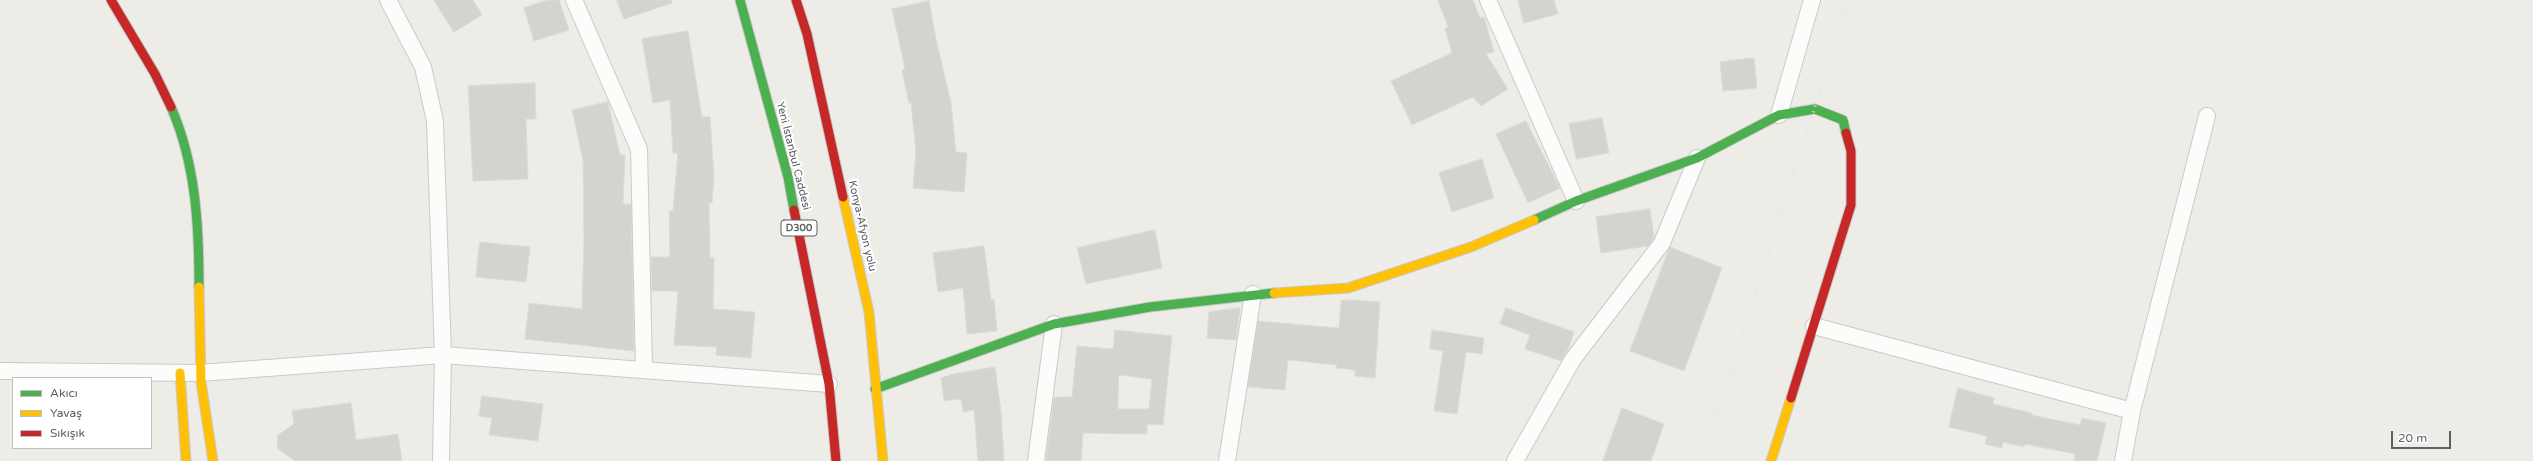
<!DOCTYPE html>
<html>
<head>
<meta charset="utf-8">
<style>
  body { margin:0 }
  #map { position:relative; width:2533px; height:461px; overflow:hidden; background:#edece7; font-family:"Varela Round",sans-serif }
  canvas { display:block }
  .legend { position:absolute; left:12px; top:377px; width:140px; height:72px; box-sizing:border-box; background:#fff; border:1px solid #bebfc1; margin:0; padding:5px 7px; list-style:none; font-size:12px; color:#5c5f65 }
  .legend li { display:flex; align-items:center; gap:8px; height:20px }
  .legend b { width:20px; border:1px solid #bebfc1 }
  .scale { position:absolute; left:2391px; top:431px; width:60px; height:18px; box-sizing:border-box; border:2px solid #5c5f65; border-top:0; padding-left:5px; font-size:12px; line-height:14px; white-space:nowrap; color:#5c5f65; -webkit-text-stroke:3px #fff; paint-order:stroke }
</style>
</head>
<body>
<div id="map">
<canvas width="2533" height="461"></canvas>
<ul class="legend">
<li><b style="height:5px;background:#4caf50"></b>Akıcı</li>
<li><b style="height:5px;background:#ffc107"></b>Yavaş</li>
<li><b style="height:5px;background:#c62828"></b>Sıkışık</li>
</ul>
<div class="scale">20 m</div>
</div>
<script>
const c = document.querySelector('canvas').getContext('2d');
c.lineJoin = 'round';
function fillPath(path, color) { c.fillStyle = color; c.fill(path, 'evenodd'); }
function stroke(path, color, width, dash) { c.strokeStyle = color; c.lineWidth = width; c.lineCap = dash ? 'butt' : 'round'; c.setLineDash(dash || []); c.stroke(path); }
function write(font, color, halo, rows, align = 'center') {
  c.font = font + ' "Varela Round",sans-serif'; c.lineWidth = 4; c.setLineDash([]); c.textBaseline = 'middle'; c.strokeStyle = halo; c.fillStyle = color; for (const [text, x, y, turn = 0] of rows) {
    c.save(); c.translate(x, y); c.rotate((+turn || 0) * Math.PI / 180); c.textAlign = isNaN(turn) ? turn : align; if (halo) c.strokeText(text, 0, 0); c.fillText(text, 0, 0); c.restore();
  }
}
const building = new Path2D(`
  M434,0h39l9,15 -28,17z
  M548,0h11l10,30 -35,11 -10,-33z
  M617,0h55v3l-48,16z
  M1438,0h35l7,18 4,-1 10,35 -8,2 22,35 -27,17 -8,-9 -61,28 -21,-44 61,-28 -7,-25 3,-1z
  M1518,0h36l4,14 -34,9z
  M929,1l8,43 14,59 5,49 11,1 -3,39 -51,-4 3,-36 -5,-49h-2l-7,-33 3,-1 -13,-60z
  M688,31l14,86h8l4,60 -2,26h-3l1,55h4l-1,51 42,3 -4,46 -35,-3 1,-8 -43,-2 4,-54h-26l-1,-34h19l-1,-46h4l5,-58h-5l-3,-53 -17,3 -11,-64z
  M1754,58l3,30 -34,3 -3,-29z
  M535,83l1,36h-10l2,60 -55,2 -5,-95z
  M608,102l12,53h5l-2,49h8l3,147 -109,-12 4,-36 53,6 2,-69 -1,-80 -11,-50z
  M1602,118l7,35 -33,6 -7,-35z
  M1526,121l34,67 -32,15 -32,-69z
  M1482,159l12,39 -42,14 -13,-39z
  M1650,209l4,28 -6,9 -47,7 -5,-36z
  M1155,230l7,38 -76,16 -9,-36z
  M480,242l50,5 -4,35 -50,-5z
  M984,246l7,54 3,-1 3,32 -30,3 -4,-46 -25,4 -5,-39z
  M1670,247l52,21 -38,103 -54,-20z
  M1352,300l28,2 -5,76 -20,-2v-6l-19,-2 1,-3 -49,-5 -3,30 -37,-3 10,-66 81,7 2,-27z
  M1240,308l-4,32 -29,-2 2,-26z
  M1506,308l68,24 -6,17 -7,12 -36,-12 5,-14 -30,-11z
  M1115,330l57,6 -9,89 -16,-1v10l-64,-1 -2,28h-35l8,-64h18l5,-51 36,3zM1119,375l33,4 -3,30h-31z
  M1432,330l52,8 -2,16 -16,-2 -9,62 -23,-3 9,-60 -13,-2z
  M995,367l6,45 3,49h-26l-4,-51 -11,2 -2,-13 -17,2 -3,-23 12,-4z
  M1958,388l36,10 -1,6 39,9 -1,2 49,10 2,-7 24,5 -9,38h-23l1,-7 -50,-10 -1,3 -21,-5 -1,6 -17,-4 2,-8 -38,-9z
  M482,396l61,8 -5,37 -49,-6 3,-17 -13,-2z
  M351,403l5,37 42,-6 4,27h-107l-18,-13 1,-13 16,-11 -2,-13z
  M1622,408l42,16 -13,37h-48z`);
fillPath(building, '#d3d3d0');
stroke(building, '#dcdbd6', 1);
const street = new Path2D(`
  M388,0l35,67 12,54 8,234 -2,106
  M574,0l65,149 5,220
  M1488,0l88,201
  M1779,115l33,-115
  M1814,326l318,85
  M0,371l200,2 243,-18 386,29
  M1036,461l18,-137
  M1227,461l26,-167
  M1515,461l58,-102 89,-116 35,-85
  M2123,461l9,-50 75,-295`);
const fast = new Path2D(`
  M740,0l48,177 6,33
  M171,107c25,57 28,119 28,180
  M1534,220l42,-19 121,-43 82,-43 36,-6 28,11 3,13
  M875,389l179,-65 96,-17 124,-14`);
const slow = new Path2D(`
  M843,197l26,115 14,149
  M199,287l2,95 12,79
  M1274,293l74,-5 123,-41 63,-27
  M180,373l6,88
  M1771,461l20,-63`);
const jam = new Path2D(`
  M111,0l44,74 16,33
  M796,0l11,34 36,163
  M794,210l35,174 7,77
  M1791,398l60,-193v-54l-5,-18`);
stroke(street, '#c9cac9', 18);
stroke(fast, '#c9cac9', 11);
stroke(slow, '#c9cac9', 11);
stroke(jam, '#c9cac9', 11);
stroke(street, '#fcfcfb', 16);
stroke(fast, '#4caf50', 9);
stroke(slow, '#ffc107', 9);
stroke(jam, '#c62828', 9);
stroke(new Path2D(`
  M1702,461l147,-461`), '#e3e4e3', 3, [1, 5]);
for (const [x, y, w] of [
  [799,228,36]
]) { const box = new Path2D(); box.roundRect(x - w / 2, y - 8, w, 16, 3); c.fillStyle = '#fff'; c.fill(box); stroke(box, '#5c5f65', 1); }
write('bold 10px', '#5c5f65', null, [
  ["D300",799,228]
]);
write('11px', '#5c5f65', '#fff', [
  ["Yeni İstanbul Caddesi",793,156,76],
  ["Konya-Afyon yolu",862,226,77]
]);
</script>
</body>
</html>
